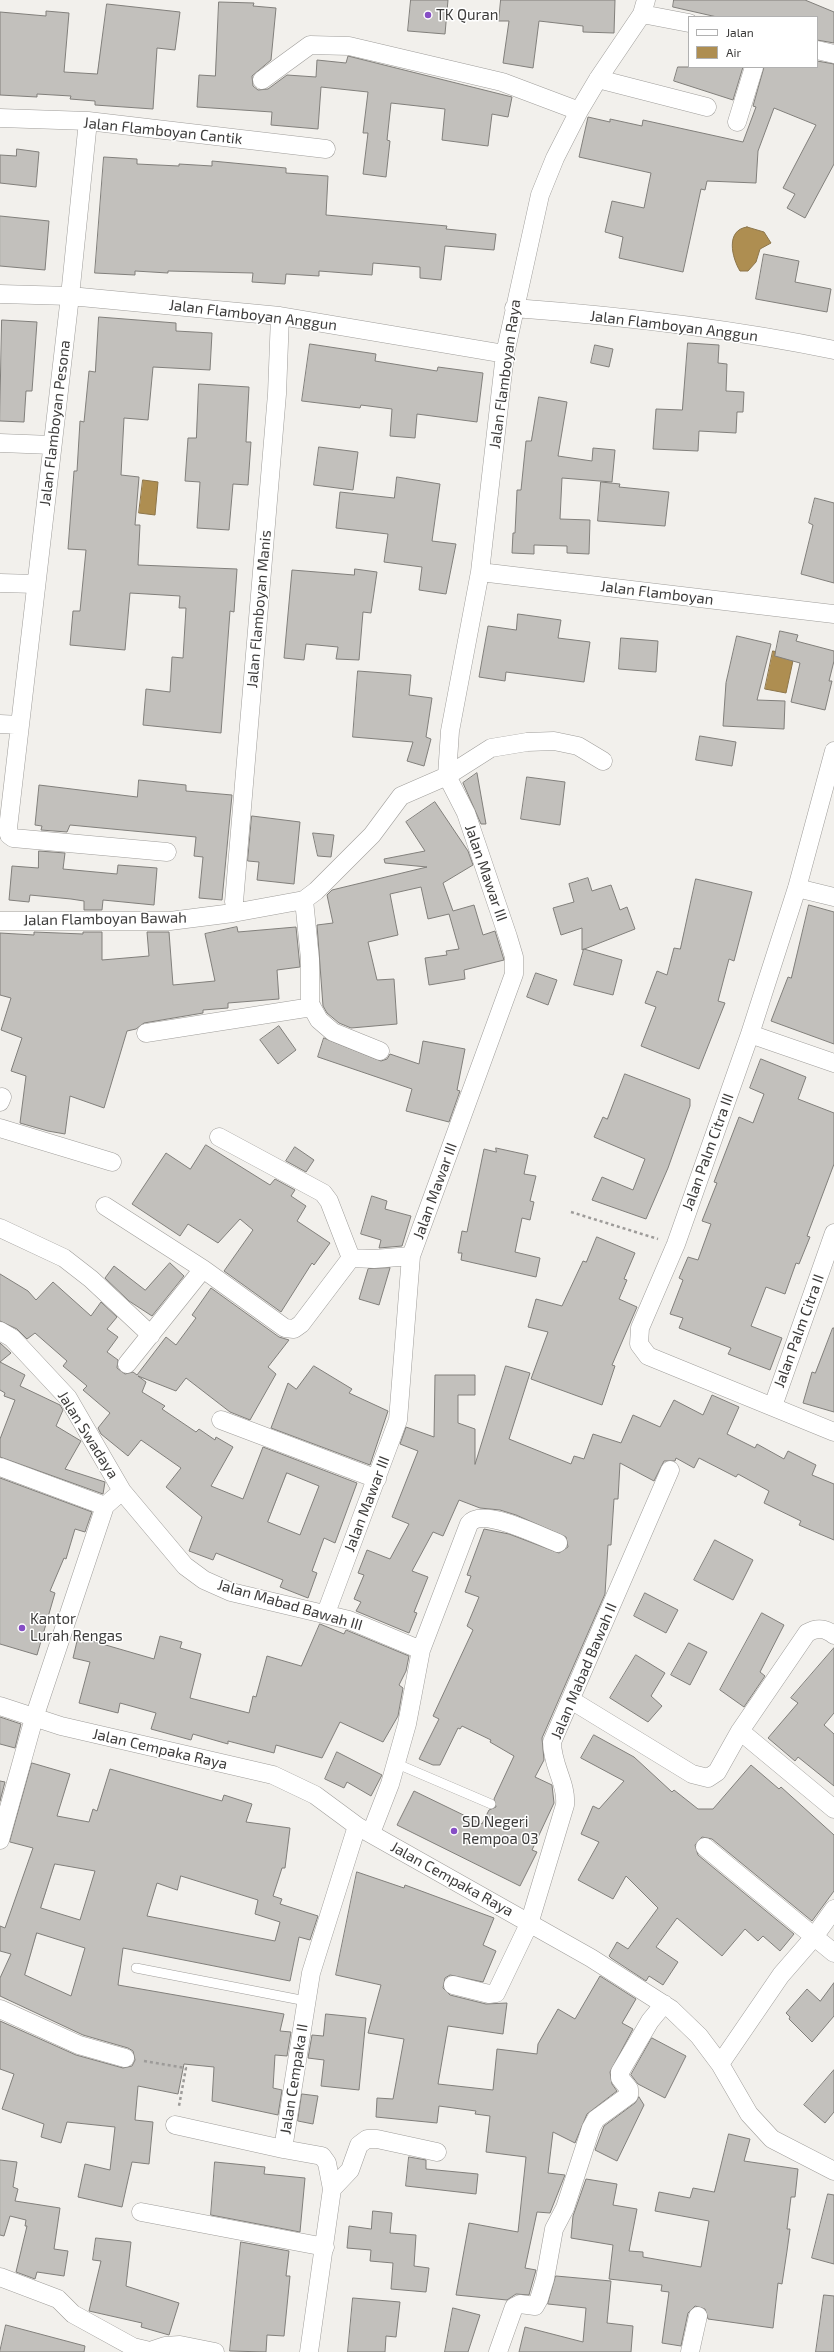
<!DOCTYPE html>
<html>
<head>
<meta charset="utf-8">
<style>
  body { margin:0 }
  #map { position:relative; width:834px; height:2352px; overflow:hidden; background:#f2f0ec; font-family:"Exo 2",sans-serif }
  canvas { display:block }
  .legend { position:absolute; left:688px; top:16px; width:130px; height:52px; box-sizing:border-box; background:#fff; border:1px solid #b1b1b1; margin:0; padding:5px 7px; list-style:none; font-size:12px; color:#3d3c3b }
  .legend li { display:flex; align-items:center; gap:8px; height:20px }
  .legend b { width:20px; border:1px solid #b1b1b1 }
</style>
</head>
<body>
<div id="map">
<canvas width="834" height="2352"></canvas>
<ul class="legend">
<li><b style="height:5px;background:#fff"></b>Jalan</li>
<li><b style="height:11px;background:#ae8e51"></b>Air</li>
</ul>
</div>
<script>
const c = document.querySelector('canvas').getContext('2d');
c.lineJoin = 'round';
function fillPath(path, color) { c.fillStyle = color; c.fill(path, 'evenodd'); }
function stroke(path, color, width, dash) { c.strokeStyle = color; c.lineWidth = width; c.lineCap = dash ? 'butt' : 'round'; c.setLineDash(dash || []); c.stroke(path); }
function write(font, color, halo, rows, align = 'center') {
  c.font = font + ' "Exo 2",sans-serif'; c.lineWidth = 3; c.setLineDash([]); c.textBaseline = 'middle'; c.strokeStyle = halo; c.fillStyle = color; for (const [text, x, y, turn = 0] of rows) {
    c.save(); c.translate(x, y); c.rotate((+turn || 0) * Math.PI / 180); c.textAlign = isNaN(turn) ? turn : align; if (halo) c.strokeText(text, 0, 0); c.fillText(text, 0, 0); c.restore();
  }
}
const water = new Path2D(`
  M747,227l17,5 7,11 -11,6 -4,13 -8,9h-8c-8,-13 -15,-41 7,-44z
  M143,480l15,2 -3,33 -16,-2z
  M773,651l21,5 -8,37 -21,-4z`);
fillPath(water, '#ae8e51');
stroke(water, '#8c754a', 1);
const building = new Path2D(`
  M411,0h37l-3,34 -37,-3z
  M501,0h114l-1,33 -31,-1v-6l-44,-5 -6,47 -30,-5 6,-42h-10z
  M674,0h131l29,12v31l-17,-3v-23h-100l-44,-10z
  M219,2l35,1 -1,3 23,2 -5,52 -19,16 1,10 5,4 10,-1 19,-14 29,2 1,-17 29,3 2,-7 164,41 -4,20 -16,-3 -4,32 -46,-6 3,-31 -54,-6 -4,37 3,1 -4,36 -23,-3 5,-41h-5l5,-41 -47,-5 -3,42 -47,-4 1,-13 -75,-5 2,-32 16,1z
  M107,4l73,8 -5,38 -18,-2 -4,61 -58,-4v-4l-25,-2 1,-3 -34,-2v3l-37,-2v-83l46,4v-5l23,2 -5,59 33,2z
  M817,61l17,3v100l-29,54 -18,-10 8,-14 -12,-6 33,-63 -42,-17 -16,43 -2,32 -49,-2 -2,9 -4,-1 -18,83 -64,-14 4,-21 -18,-5 7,-31 32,7 7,-35 -72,-16 9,-40 22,5v-3l32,7 1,-6 100,22 13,-35 -3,-1 11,-39h53z
  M678,67h65l-10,33 -59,-19z
  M17,149l22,3 -3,35 -36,-4v-28l16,1z
  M104,157l33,2v5l42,2v-2l33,2v-5l74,7v5l42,3 -2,39 121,11 -1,3 50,5 -2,16 -49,-4 -4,34 -21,-2v-11l-47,-4 -1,12 -53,-4v5l-33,-2 -1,10 -33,-2 1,-9 -85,-2v2l-33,-2v4l-40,-2z
  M0,216l49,5 -4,49 -45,-4z
  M764,254l35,7 -4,21 36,7 -4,23 -71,-13z
  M99,317l77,6v8l36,2 -2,37 -57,-3 -5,53 -24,-2 -3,57 18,2 -4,48h5l-2,40 99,4 -3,43 -4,-1 -9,122 -78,-8 3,-36 24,3 2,-35 11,1 3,-50h-7l1,-12 -50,-3 -5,57 -55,-5 3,-34h7l6,-61 -18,-1 6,-78h3l3,-50 4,1 5,-51 6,1z
  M2,320l35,2 -5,69h-6l-2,31 -24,-1z
  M688,343l31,2 -1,18 9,1 -1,27 18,1 -1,20h-6l-1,21 -37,-2 -1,20 -45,-2 3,-40 26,1z
  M310,344l66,10 -1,7 62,10 1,-4 45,6 -6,49 -60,-8 -2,24 -25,-2 2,-27 -31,-4 -1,3 -58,-7z
  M595,345l18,4 -4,18 -18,-4z
  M199,384l50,3 -3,55h5l-3,43 -15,-1 -4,46 -32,-2 3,-46 -15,-1 3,-43h8z
  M539,397l28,5 -9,54 34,5 1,-13 22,2 -3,32 -50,-4 -2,41 30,1 -1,34 -22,-1v-7l-33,-1v9l-22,-1 1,-20h2l2,-43h4l5,-49h5z
  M319,447l39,5 -5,38 -39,-5z
  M397,477l43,7 -8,57 24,3 -10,50 -27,-4 3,-23 -38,-5 4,-28 -52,-6 4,-36 54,6z
  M601,482l19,2 -1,3 50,5 -4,34 -67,-5z
  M815,498l19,5v80l-33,-9 12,-49 -4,-2z
  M355,569l22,3 -6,41 -8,-1 -4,48 -23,-1 2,-12 -32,-3 -2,16 -20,-2 8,-88 62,5z
  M518,614l43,6 -3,18 32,4 -6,40 -78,-10 -1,9 -26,-4 9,-51 28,4z
  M780,631l18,4 -2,6 38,10v10l-5,20h3l-7,29 -34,-8 9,-39 -25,-7z
  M737,636l34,8 -14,56 28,1 -1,28 -61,-3 3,-43z
  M621,638l37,3 -2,31 -37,-3z
  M358,671l53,4 -2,20 23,3 -6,39 5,2 -7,27 -17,-5 6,-19 -60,-5z
  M700,736l36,6 -4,24 -36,-6z
  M477,773l9,51h-5l-18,-41z
  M527,777l38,5 -5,43 -39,-6z
  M139,780l47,5v6l46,4 -10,105 -23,-2 4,-41 -9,-1 2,-19 -126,-12 -3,7 -26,-2 1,-4 -7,-1 4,-40 98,12z
  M435,802l33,49 5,14 -30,18 10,28 21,-6 9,30 12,-4 9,29 -40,10 1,9 -36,6 -4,-27 22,-3 -1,-4 13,-2 -10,-35 -21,5 -7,-32 -31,7 8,41 -30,7 9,38 17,-1 3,45 -46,4 -12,-5 -12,-10 -4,-7 -6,-81 16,-2 -6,-28 5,-5 95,-23 -42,-4 -1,-4 41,-8 -19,-29z
  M252,816l48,6 -6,62 -37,-4 2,-18 -11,-1z
  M313,833l21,2 -3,22 -13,-1z
  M39,851l26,2 -2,16 54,5 1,-9 39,3 -3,37 -51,-5 -1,10h-18v-9l-13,-2 -41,-4 -1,7 -20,-2 3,-34 26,2z
  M588,878l4,13 19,-6 9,25 7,-3 8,22 -53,21v-22l-21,7 -8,-27 21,-6 -5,-18z
  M696,879l56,13 -18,69 -5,-2 -11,42 7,2 -26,66 -58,-23 15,-39 -11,-4 12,-32 10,4 7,-27 6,1z
  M809,905l25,7v132l-63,-23 17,-44 3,1z
  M237,927l1,5 58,-5 4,40 -23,3 2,29 -51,4v5l-25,2v3l-59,10 -8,6 -9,2 -23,77 -34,-12 -5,38 -17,-3 -28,-8 6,-47 -15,-5 11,-33 -21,-8 10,-32 -11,-3v-62l34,2v-3l49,2v-2h19v28l47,-4 -2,-24h22l4,53 42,-4 -10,-47z
  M584,949l38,11 -9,35 -39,-10z
  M536,973l21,7 -9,25 -21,-8z
  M279,1026l17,24 -18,14 -18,-24z
  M324,1038l57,23 6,-2 3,-5 29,10 4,-23 42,8 -8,41 3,1 -11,31 -43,-11 6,-22 -94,-32z
  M761,1059l45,18 -8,22 36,14v51l-27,72 3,1 -11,27 -3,-1 -11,31 -19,-7 -15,39 31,12 -12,32 -42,-16 3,-6 -52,-20 4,-10 -13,-4 13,-34 -4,-2 9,-21 10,3 13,-36 -9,-3 15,-38 -3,-1 25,-65 14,6 11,-29 -14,-6z
  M625,1074l65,25v7l-22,62 -22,51 -54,-19 10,-23 31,13 12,-31 -51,-22 9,-20 4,2z
  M206,1145l64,40 5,-6 20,11 -4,6 15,10 -9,15 33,22 -16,22 -2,-2 -31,49 -57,-41 29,-41 -13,-11 -22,24 -30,-19 -8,12 -48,-32 34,-51 24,16z
  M295,1147l19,13 -8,12 -20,-11z
  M496,1148l32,7 -4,19 12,2 -6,25 4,1 -4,18 -8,-2 -7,34 25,6 -4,19 -75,-17 1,-7h-4l4,-22 5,1 17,-83 12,3z
  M372,1196l15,5 -2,8 26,7 -9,30 -23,2 2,-8 -20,-6z
  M597,1237l38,16 -11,26 3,1 -8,19 18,8 -25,58 3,1 -13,39 -71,-26 17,-47 -20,-5 8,-28 26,7 21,-45 3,1z
  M170,1263l14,13 -32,40 -23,-15 -24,-23 9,-12 31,24z
  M390,1268l-11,37 -20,-6 9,-30z
  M0,1274l28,17 8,9 17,-18 38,34 10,-14 16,15 -10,12 11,8 -11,15 11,8 -1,8 8,6 8,-2 4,3 29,-38 10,8 20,-27 -4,-3 19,-27 68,49 10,3 -21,27 8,7 -26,46 -20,-8 -44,-34 -10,13 -38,-15 8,6 -4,10 23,14 -3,3 34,23 3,-3 16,11 1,-3 17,10 -22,39 32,13 20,-52 94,36 -22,60 -11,-5 -12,33 5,2 -9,25 -28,-11 3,-7 -67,-27 -3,7 -24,-9 13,-34 -36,-30 15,-19 -40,-28 -13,16 -27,-22 -3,-6 12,-15 -27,-23 4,-4 -24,-20 4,-5 -32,-28 -8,6 -10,-10 -17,-8zM287,1473l32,13 -19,49 -32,-13z
  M833,1328h1v84l-31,-9 9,-31 3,1z
  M0,1343l11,10 -11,9 25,13 -5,11 40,19 3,5 -7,16 25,15 -16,28 40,13 -2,12 -103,-37v-18l15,-39 -11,-4 1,-3 -5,-3z
  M314,1366l38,23 -3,4 39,18 -18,54 -99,-37 17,-45 8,6z
  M506,1366l24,7 -21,66 62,25 3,-8 10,3 9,-25 28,9 12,-28 27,12 14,-27 29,15 9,-20 27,12 -12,27 28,14 2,-4 27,15 4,-8 28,14 -4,10 22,9v56l-35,-15 2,-4 -37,-18 5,-12 -31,-17 -2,3 -37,-19 -5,10 -18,-10 -1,3h-11l-10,20 -34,-18 -2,36h-4l-3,46h-3l-3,49 -63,144 2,22 -9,17 17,8 2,18 -22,47 5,2 -17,34 -123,-61 17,-34 68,33 7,-14 7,-3 -2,-8 20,-43 -24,-14 1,-2 -29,-14 -2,3 -2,-1 -18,37h-7l-14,-6 20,-40 -6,-3 40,-86 -6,-4 12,-29 -14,-5 6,-16 -4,-1 17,-46 25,5 50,19 9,-6 -2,-10 -50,-22 -16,-5 -20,-2 -21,-8 -16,36 -10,-4 -21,39 16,6 -14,35 3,1 -8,20 -53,-22 5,-9 -7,-3 10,-24 -6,-2 9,-23 23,9 19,-35 -17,-7 26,-66 -18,-7 6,-17 28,10 1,-62h40v20h-17v28l17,6v35z
  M0,1478l92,34 -7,20 -10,-3 -9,30 -2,-1 -14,33 5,2 -18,62 -37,-11z
  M715,1540l38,20 -20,40 -39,-20z
  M645,1593l33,17 -12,23 -32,-17z
  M762,1613l22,12 -24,47 5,4 -21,31 -24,-17z
  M320,1624l24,10 2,-4 63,26 -3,15 -7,14 4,3 -5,28 -15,26 -43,-20 -18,36 -46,-13 -2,8 -46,-12v3l-35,-10 -2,6 -40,-11 5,-16 -36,-10 -2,10 -39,-10 11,-41 -17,-4 5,-21 76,22 6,-23 22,6 -2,6 21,6 -11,44 59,15 4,-17 3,1 11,-41 34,10z
  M689,1643l18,9 -17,33 -19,-10z
  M834,1648v65l-10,12 10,9v52l-36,-29 -3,4 -27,-23 30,-35 -7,-5z
  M636,1655l29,18 -14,23 11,10 -14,16 -38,-24z
  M0,1717l21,7 -6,24 -15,-4z
  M594,1735l40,22 38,35 2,-2 24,19h15l38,-44 28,24 2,-2 53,48v56l-22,30 -100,-82 -10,-2 -7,8 3,10 96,79 -14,17 -17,-15 -5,5 -13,-12 -23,27 -45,-38 -21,29 22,15 -15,23 -14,-9 -3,5 -35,-23 -2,-2 8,-14 11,7 30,-41 -32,-32 -13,23 -35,-19 21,-38 -18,-8 12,-28 6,3 25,-28 -43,-23z
  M337,1752l45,23 -11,21 -24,-14 -3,6 -19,-9z
  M32,1763l38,11 -13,42 32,6 4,-13 4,2 13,-42 112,32 2,-6 28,9 -6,18 44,6 -5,40h-3l-9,28 9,3 -2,5 38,12 -8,24 -11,-3 -9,44 -167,-33 -5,37 166,29 -4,17 11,1 -4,24 -12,-1 -2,33 9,2 -4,25 -66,-14 2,-34 -30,-3 -6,30 -40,-8 -3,34 18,2 -4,42 -17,-2 -10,45 -44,-10 7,-33 25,6 5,-43 -48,-5 -6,21 -20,-6 3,-13 -42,-15 12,-35 -14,-5v-48l76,34 47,13 9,-2 3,-6 -2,-9 -5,-3 -45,-13 -83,-39v-18l11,-24 -11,-3v-25l5,2 28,-80 -23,-6zM55,1864l40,7 -15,49 -39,-12zM181,1876l77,24 -3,14 25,8 -5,19 -128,-25 10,-33 20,7zM37,1933l48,15 -14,48 -46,-21z
  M0,1781l5,1 -5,19z
  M357,1872l47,16 1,-3 89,33 -11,27 13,6 -13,31 -33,-7 -5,3 -2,10 7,7 36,9 21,-1 -4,31 -55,-8 -10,58 55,6 4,-41 40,5 1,-10 20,-35 17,10 25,-43 36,23 -14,24 11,6 -23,43 2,12 5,7 -30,23 -12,29 -22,-11 -5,41 17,2 -15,38 -13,-1 -12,56 11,2 -7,25 -13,-1 -9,6 -51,-5 13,-72 49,9 8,-75 -40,-5 4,-36 -15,-2 1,-3 -37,-5 -2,17 -61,-6 1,-19 16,1 11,-60 -36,-6 13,-48 -45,-10z
  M834,1983v33l-22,26 -23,-23 1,-2 -4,-4 21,-24 13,12z
  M326,2014l40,4 -7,72 -38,-4 3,-26 -16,-2 4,-23 11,1z
  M652,2038l34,18 -21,42 -27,-14 -7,-9z
  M834,2070v42l-9,11 -21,-18z
  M302,2094l16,2 -5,28 -15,-3z
  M639,2097l5,8 -27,56 -22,-11 9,-24 31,-23z
  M729,2134l21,5 -6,22 54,8 -3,28h-4l-4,32h3l-3,22 -5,33 -4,-1 -5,45 -65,-9 -3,-10 -10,-3 -7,7 -7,33 -19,-3 7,-51 -8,-1 1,-6 -53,-6 4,-34 -42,-7 2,-22 13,-37 31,5 -4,21 24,4 -8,42 14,1v5l58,10 8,-46 -54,-10 4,-19 31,6 3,-10 21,4z
  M409,2157l17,3v9l52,5 -2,20 -70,-8z
  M0,2160l17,2 -4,25 5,2 -3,12 45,7 -6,41 14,2 -4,25 -27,-4 -2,7 -19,-7 11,-46h-2l1,-6 -16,-4 -6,20 -4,-1z
  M215,2162l50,5 -1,7 41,4 -5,54 -89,-17z
  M828,2194l6,1v69l-22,-6z
  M373,2211l19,2 -2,20 26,2 -2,31 15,2 -3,24 -35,-3 2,-26 -23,-2 1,-11 -24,-2 2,-22 22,3z
  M96,2238l35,4 -5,44 53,17 -10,32 -28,-8 1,-4 -53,-12 12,-50 -8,-1z
  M241,2242l48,9 -3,25h4l-6,60 -17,-1 -1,17 -36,-1z
  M556,2276l55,5 -4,42 26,3 -2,26h-112l6,-25 58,15 3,-34 -38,-4z
  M824,2295l10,1v56h-18z
  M353,2298l47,4 -4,35 -10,-1 -1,16h-37z
  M453,2308l27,7 -12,37h-23z
  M6,2325l79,21 -1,6h-84z`);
fillPath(building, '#c2c0bc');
stroke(building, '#817f7b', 1);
const lane = new Path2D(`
  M395,1763l96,41
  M136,1968l170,33`);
const street = new Path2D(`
  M642,14l47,9
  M817,50l17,4
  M598,79l109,28
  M262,80l48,-35 39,1 153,36 77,29
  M0,118l88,3 238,28
  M88,121l-18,175 -62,532 1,7 4,3 154,14
  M737,122l17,-55
  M0,294l70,2 210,20 225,38
  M514,308c107,8 215,20 320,42
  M0,443l52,2
  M480,572l354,42
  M0,583l36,1
  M0,724l20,1
  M834,751l-37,137 -47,146 -74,210 -36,84 -1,16 9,12 186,76
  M797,888l37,9
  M304,900l6,59v45l9,16 14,12 47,19
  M234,902l43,-508 3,-78
  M0,921h170l63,-8 71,-13 12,-9 56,-56 29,-39 46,-20 44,-28 36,-6 27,-1 24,5 25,15
  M146,1033l166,-26
  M750,1034l84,29
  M0,1102l2,-5
  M0,1128l112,34
  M219,1137l104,56 6,8 22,57
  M105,1206l98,63 82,59 9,1 7,-5 50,-66 23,1 37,-3
  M0,1228l64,30 27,21 60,56
  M0,1331l12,7 56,60 54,93
  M127,1364l76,-95
  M773,1406l61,-173
  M221,1420l156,59
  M0,1467l105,39
  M105,1506l17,-15 63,75 19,14 27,12 118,28 72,30
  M326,1613l72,-193 13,-164 103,-282v-17l-6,-20 -42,-124 -19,-37 3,-45 30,-159 25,-218 35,-159 15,-37 24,-47 19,-32 44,-65 4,-14
  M571,1700l121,74 16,4 9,-6 23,-41 94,78
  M0,1706l61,20 212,49 42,20 42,31 234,132 80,51 28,27 21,28 29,50 23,25 62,32
  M740,1731l67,-98c10,-6 18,-5 27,2
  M371,1833l19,-49 17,-60 14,-74 48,-126c13,-18 72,13 89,19
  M0,1840l34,-122 71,-212
  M705,1847l129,106
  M453,1985l36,9 7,-1 33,-69 36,-119c2,-22 -13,-39 -13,-63l118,-272
  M0,2009l79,36 46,13
  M720,2064l61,-89 33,-38 20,-28
  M175,2125l108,24
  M332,2189l18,-19 9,-25 8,-6h10l60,13
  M141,2212l184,35
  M0,2277l58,22 15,15 60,33 17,4 15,-5 15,-1 35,7
  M309,2352l23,-163 -5,-26 -5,-7 -39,-7 28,-176 46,-147
  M498,2352l16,-45 6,-3 15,2 4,-7 6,-20 9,-50 11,-21 26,-80 5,-9 33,-24v-6l-9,-11v-6l30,-51 14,-17
  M690,2352l8,-36`);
stroke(lane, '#9f9d9a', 10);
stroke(street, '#9f9d9a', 19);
stroke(new Path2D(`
  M571,1212l87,27
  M144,2061l42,7 -7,38`), '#9d9b99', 2.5, [3, 3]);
stroke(lane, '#fff', 9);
stroke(street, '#fff', 18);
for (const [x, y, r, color] of [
  [428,15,4,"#864ec5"],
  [22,1628,4,"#864ec5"],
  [454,1831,4,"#864ec5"]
]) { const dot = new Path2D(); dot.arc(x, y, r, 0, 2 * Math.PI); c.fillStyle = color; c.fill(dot); stroke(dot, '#fff', 1.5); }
write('15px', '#3d3c3b', '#fff', [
  ["TK Quran",436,15],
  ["Kantor",30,1619],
  ["Lurah Rengas",30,1636],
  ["SD Negeri",462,1822],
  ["Rempoa 03",462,1839]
], 'left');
write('15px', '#3d3c3b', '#fff', [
  ["Jalan Flamboyan Cantik",163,131,6],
  ["Jalan Flamboyan Anggun",253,315,7],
  ["Jalan Flamboyan Anggun",674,326,7],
  ["Jalan Flamboyan Raya",505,374,-82],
  ["Jalan Flamboyan Pesona",55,423,-83],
  ["Jalan Flamboyan",657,593,7],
  ["Jalan Flamboyan Manis",259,609,-85],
  ["Jalan Mawar III",486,873,71],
  ["Jalan Flamboyan Bawah",105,919,-1],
  ["Jalan Palm Citra III",708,1152,-70],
  ["Jalan Mawar III",435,1191,-70],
  ["Jalan Palm Citra II",799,1331,-70],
  ["Jalan Swadaya",88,1435,58],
  ["Jalan Mawar III",367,1504,-69],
  ["Jalan Mabad Bawah III",290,1605,16],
  ["Jalan Mabad Bawah II",584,1671,-67],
  ["Jalan Cempaka Raya",160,1749,13],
  ["Jalan Cempaka Raya",452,1879,29],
  ["Jalan Cempaka II",294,2079,-81]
]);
</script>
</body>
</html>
